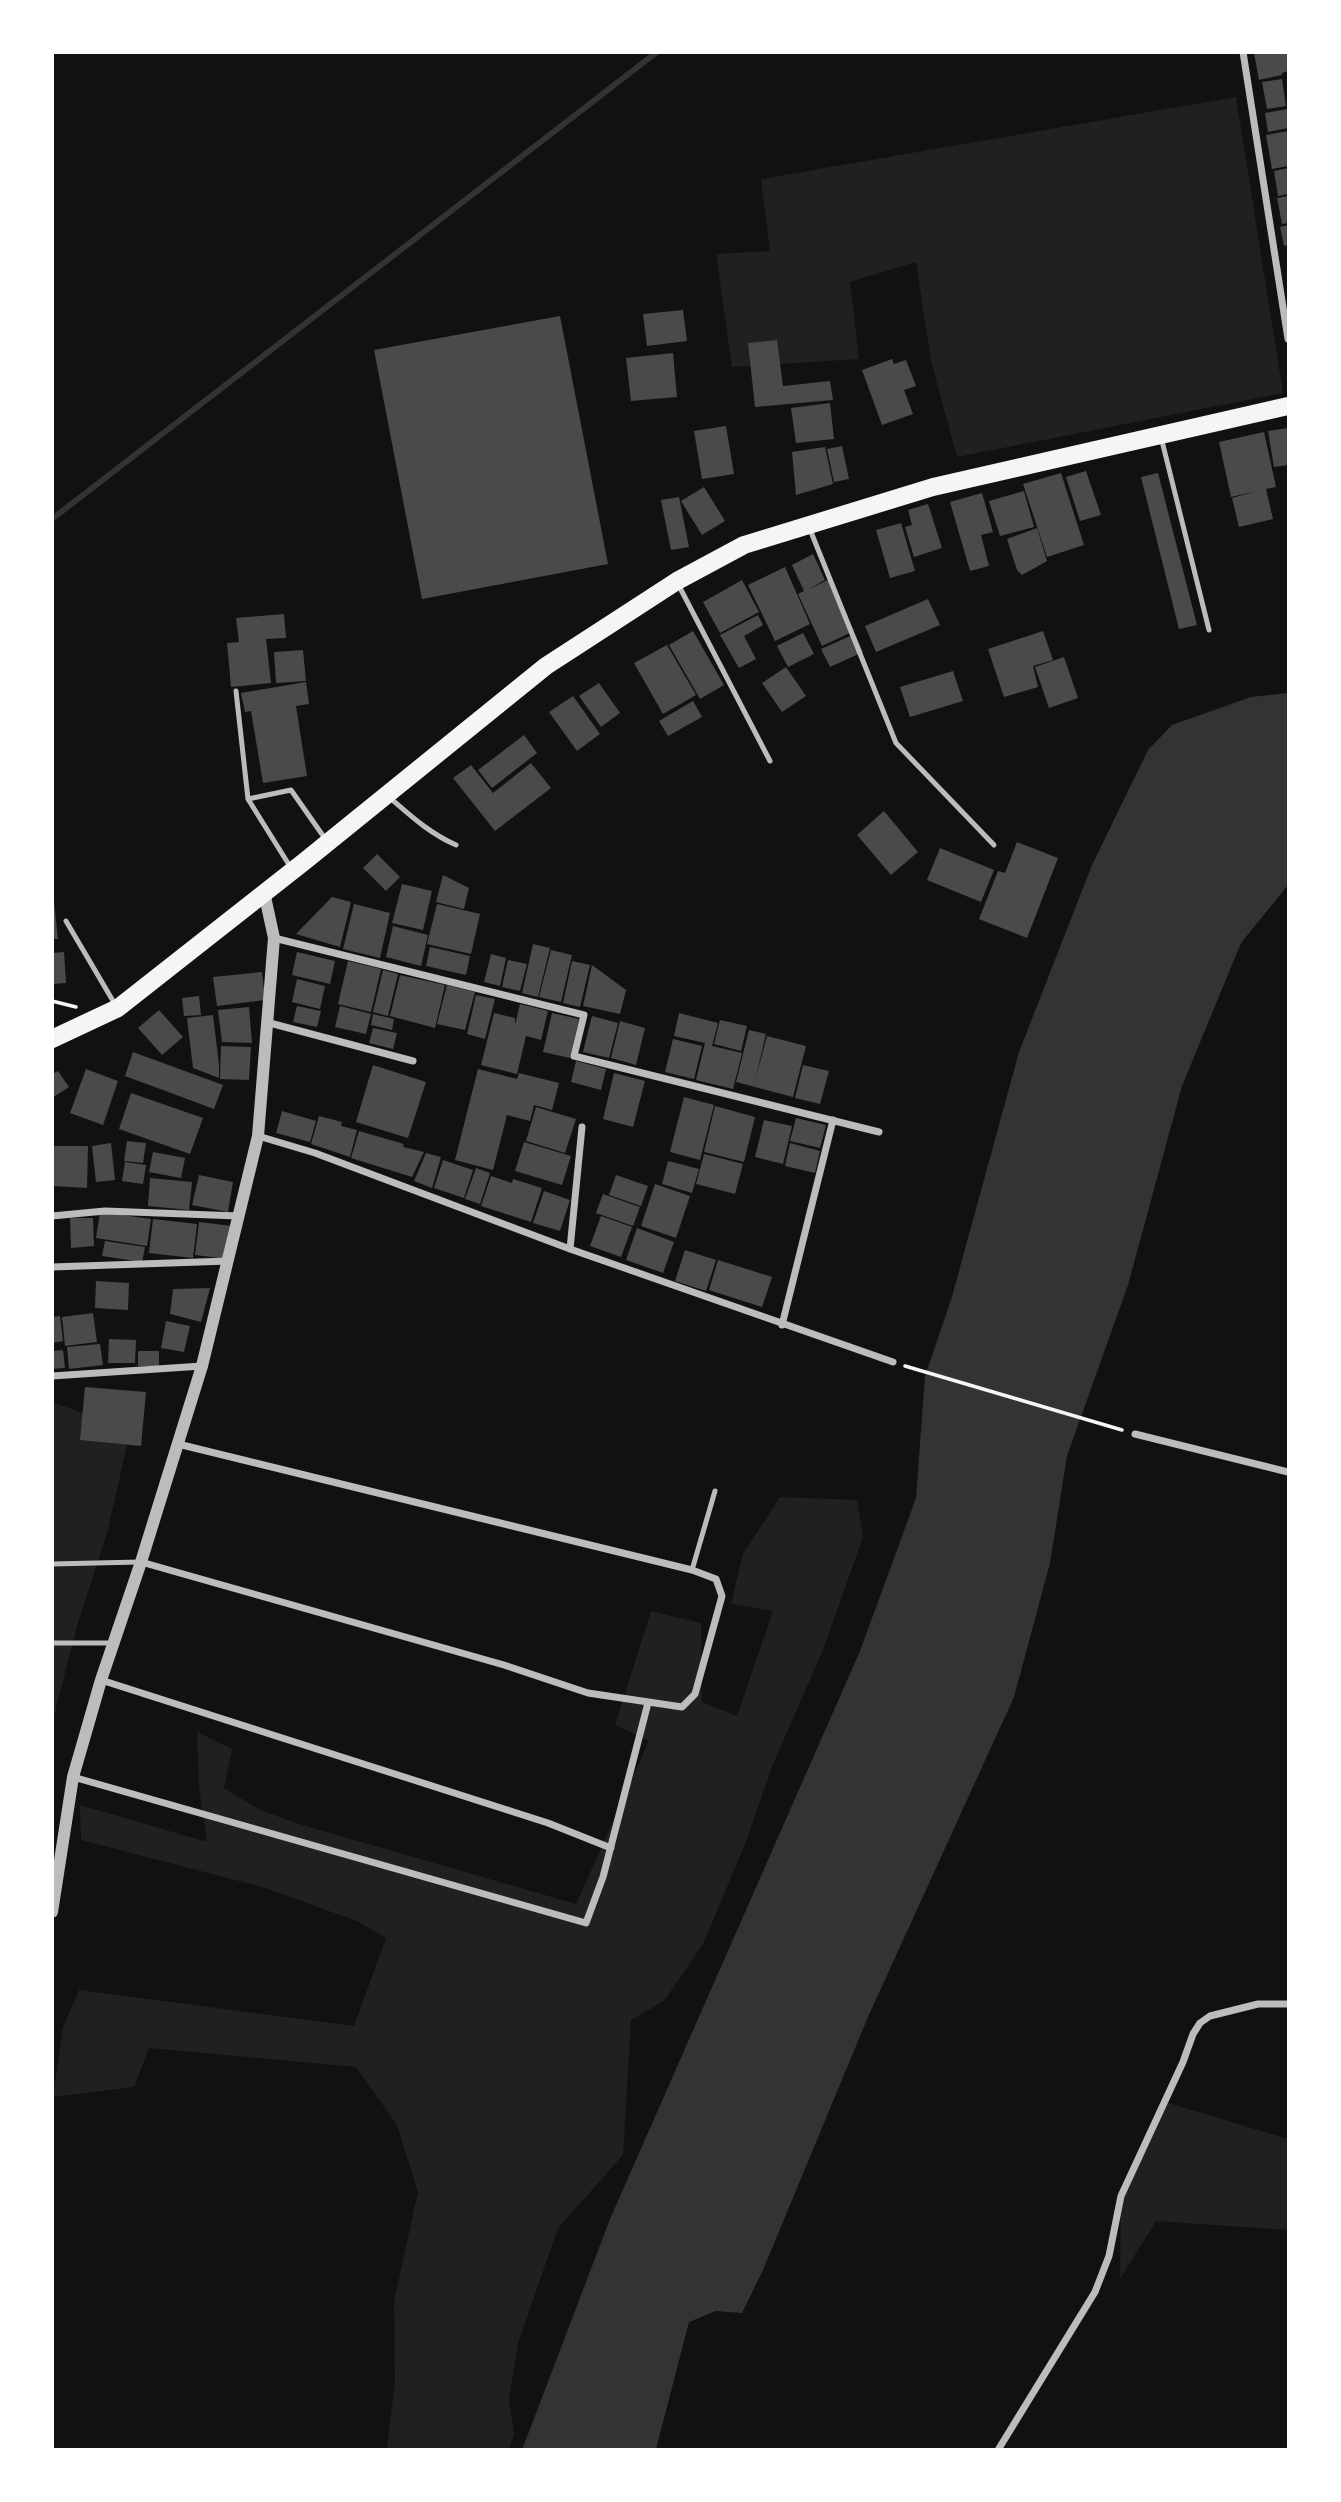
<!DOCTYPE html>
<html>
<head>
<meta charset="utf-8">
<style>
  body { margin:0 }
  #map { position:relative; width:1341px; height:2502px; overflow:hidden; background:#111; font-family:"IBM Plex Sans",sans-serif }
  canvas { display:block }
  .frame { position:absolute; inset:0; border:54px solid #fff; pointer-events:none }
</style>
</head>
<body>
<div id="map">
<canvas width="1341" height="2502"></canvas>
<div class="frame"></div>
</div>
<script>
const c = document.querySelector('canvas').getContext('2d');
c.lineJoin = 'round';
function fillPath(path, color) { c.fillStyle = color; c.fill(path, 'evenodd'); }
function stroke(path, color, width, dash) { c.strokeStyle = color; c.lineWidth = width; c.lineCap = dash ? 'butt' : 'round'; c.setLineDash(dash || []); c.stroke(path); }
fillPath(new Path2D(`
  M1236,97l47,296 -326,64 -26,-96 -15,-99 -66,20 9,77 -127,8 -16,-113 54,-3 -9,-72z
  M53,1402l77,29 -22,99 -31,96 -24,94z
  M780,1497l77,3 6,37 -40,113 -50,114 -28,80 -42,100 -39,57 -33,19 -8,135 -65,73 -40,115 -9,57 5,34 -5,15h-122l8,-68 -1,-80 24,-109 -21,-67 -41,-58 -207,-19 -15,39 -81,10 10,-70 16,-37 275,36 32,-88 -27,-16 -93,-34 -185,-48 -1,-35 127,37 -8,-54 -2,-56 35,17 -8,39 36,22 39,14 277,80 73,-163 -34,-16 36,-114 50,12 1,79 35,14 36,-105 -42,-7 12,-50z
  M1165,2102l123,37v91l-132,-9 -36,58 1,-83z`), '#202020');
fillPath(new Path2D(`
  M1288,693v192l-47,58 -59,143 -54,199 -61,171 -17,107 -36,134 -146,320 -105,253 -21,43 -26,-2 -27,11 -33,127 -134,1 88,-231 250,-568 56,-153 9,-122 26,-76 68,-248 73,-187 56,-115 24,-25 79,-28z`), '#333');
stroke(new Path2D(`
  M52,519l605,-467`), '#333', 6);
fillPath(new Path2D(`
  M1288,52v19l-6,2v2l-23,5 -5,-27z
  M1282,79l4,27 -19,3 -5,-27z
  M1288,109v19l-20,4 -3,-19z
  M1288,131v35l-16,3 -6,-34z
  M1288,168v26l-10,2 -4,-25z
  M1288,196v27l-6,1 -5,-26z
  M1288,225v20l-4,1 -4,-19z
  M683,310l4,31 -40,5 -4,-32z
  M560,316l48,248 -186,35 -48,-249z
  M777,340l6,46 47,-5 3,19 -78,7 -7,-64z
  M673,353l4,44 -46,4 -5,-43z
  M892,359l2,5 12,-4 10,26 -12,4 9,24 -31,11 -20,-55z
  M830,403l4,36 -38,4 -5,-35z
  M726,426l8,48 -32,5 -8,-48z
  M1288,428v37l-14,2 -6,-36z
  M1264,432l12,55 -10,2 7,30 -34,8 -7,-29 25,-7 -26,6 -12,-55z
  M842,446l7,33 -15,3 -7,-33z
  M825,447l8,37 -37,11 -4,-43z
  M1086,471l15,44 -21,6 -14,-44z
  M1061,473l23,72 -37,12 -24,-73z
  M1158,473l39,152 -18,4 -38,-152z
  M704,487l21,34 -23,14 -21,-34z
  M1024,491l10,36 -34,9 -11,-35z
  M982,493l11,39 -12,3 8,31 -19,5 -20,-69z
  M679,497l10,50 -18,3 -10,-50z
  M928,504l14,44 -28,9 -9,-30 7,-2 -4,-15z
  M901,523l14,48 -25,7 -14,-48z
  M1037,528l10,33 -25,14 -5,-5 -10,-31z
  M813,554l12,26 -18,10 23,-11 24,52 -32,15 -24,-52 6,-3 -12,-26z
  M785,567l25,57 -35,17 -27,-56z
  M742,580l17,32 -39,21 -17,-31z
  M928,599l12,26 -64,27 -11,-26z
  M284,614l2,24 -20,1 5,44 -40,4 -4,-44 12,-1 -3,-24z
  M758,615l5,10 -19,11 12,23 -17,9 -19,-33z
  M693,631l31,54 -24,14 -31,-54z
  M1043,631l10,29 -20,6 5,21 -34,10 -16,-48z
  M803,633l11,21 -26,13 -11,-21z
  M855,634l8,18 -33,15 -9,-18z
  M667,645l29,50 -33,19 -29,-51z
  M303,650l3,31 -30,2 -2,-31z
  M1064,657l14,41 -29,10 -14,-41z
  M786,667l20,29 -24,16 -20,-29z
  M953,671l10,30 -53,16 -10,-30z
  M306,682l3,22 -13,2 11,70 -44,7 -12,-72 -6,1 -4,-19z
  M599,683l21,30 -19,14 -22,-31z
  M573,696l27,38 -23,17 -28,-39z
  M693,701l9,16 -34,19 -9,-15z
  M524,735l13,18 -45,35 -14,-18z
  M531,763l20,25 -56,43 -42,-53 18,-13 22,28z
  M884,811l34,41 -27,23 -34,-40z
  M1017,842l41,16 -31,80 -48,-19 19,-48 7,2z
  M940,848l54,22 -13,32 -54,-22z
  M377,854l23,23 -14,14 -23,-23z
  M443,875l26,13 -5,21 -28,-7z
  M402,884l30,7 -9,39 -31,-7z
  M332,897l19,5 -11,45 -44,-13z
  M52,901h2l4,38h-6z
  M354,904l36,9 -10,45 -37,-9z
  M437,904l43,10 -9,40 -44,-10z
  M393,926l35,9 -7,31 -35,-9z
  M533,944l17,4 -12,49 -16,-4z
  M430,947l40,9 -4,19 -40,-9z
  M551,950l21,5 -11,47 -22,-5z
  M64,952l2,31 -14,1v-31z
  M297,952l38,9 -5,23 -38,-9z
  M491,954l15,4 -6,28 -16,-4z
  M508,960l19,4 -7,27 -18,-4z
  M348,961l33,8 -10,43 -33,-8z
  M572,961l18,4 -10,42 -17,-4z
  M592,965l34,25 -6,24 -37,-8z
  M383,970l15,4 -10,42 -15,-4z
  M262,972l3,28 -48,6 -4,-29z
  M400,975l45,10 -10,43 -45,-12z
  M297,979l28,7 -5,23 -28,-7z
  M447,985l28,7 -10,38 -28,-6z
  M476,995l19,4 -10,40 -18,-5z
  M199,996l2,19 -17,1 -2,-18z
  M520,1004l28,7 -7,29 -15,-4 -9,38 -36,-9 13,-52 21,5v7z
  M297,1006l24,5 -4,16 -24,-5z
  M340,1006l31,8 -5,20 -31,-7z
  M249,1007l3,36 -30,-1 -4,-32z
  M159,1010l24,27 -21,18 -24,-27z
  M552,1013l27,6 -9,39 -27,-6z
  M679,1013l39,10 -6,23 30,7 -9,36 -37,-9 9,-37 -31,-7z
  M373,1014l21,5 -2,11 -21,-5z
  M213,1015l6,50v13l-26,-10 -6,-50z
  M592,1016l26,7 -9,35 -26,-6z
  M720,1020l27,6 -6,25 -27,-7z
  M620,1021l25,7 -9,37 -25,-7z
  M373,1028l24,5 -4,16 -24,-6z
  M749,1030l17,4 -11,47 12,-45 39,10 -13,51 -57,-15z
  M673,1039l29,7 -8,33 -29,-7z
  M221,1046l30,1 -2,33 -29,-1z
  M133,1052l90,33 -9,24 -89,-33z
  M576,1061l30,8 -5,21 -30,-8z
  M373,1065l53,17 -18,56 -52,-16z
  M803,1065l26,6 -9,33 -25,-6z
  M86,1069l32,12 -15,44 -33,-12z
  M478,1069l39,10 2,-6 40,10 -7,27 -18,-5 -4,16 -23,-6 -14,55 -38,-10z
  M58,1071l11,16 -17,11v-24z
  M614,1073l31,8 -12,46 -30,-8z
  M131,1093l72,25 -13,36 -71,-25z
  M684,1097l30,8 -14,55 -30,-8z
  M715,1106l40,11 -11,45 -40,-10z
  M536,1107l40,12 -11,34 -39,-12z
  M282,1111l34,10 -6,21 -34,-9z
  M319,1116l23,6 -1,4 16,4 -7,27 -39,-13z
  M796,1118l30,7 -6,23 -30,-7z
  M764,1120l28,6 -9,38 -28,-7z
  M359,1131l45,13 -1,3 21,5 -12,25 -61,-19z
  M127,1141l19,2 -3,20 -19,-2z
  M524,1142l47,14 -9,29 -47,-14z
  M111,1143l4,37 -19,2 -4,-36z
  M790,1143l30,8 -5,22 -30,-7z
  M54,1146h34l-1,42 -35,-2z
  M153,1152l32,6 -4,20 -32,-6z
  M426,1153l15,4 -9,31 -18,-7z
  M704,1154l39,10 -8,30 -39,-10z
  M443,1160l30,10 -9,28 -30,-10z
  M668,1161l31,8 -7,24 -30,-9z
  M125,1162l21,3 -3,19 -21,-3z
  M476,1168l14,5 -10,31 -15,-5z
  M199,1175l34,7 -5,30 -36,-7z
  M616,1175l32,11 -7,20 -32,-11z
  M491,1176l21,7 1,-4 29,9 -11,34 -50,-16z
  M150,1178l42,4 -3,28 -41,-4z
  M655,1184l35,12 -14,42 -35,-12z
  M544,1191l26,9 -10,31 -27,-8z
  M603,1194l37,13 -7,19 -37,-13z
  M100,1212l51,7 -4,27 -51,-8z
  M601,1216l31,11 -11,30 -31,-11z
  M70,1218h23l1,28 -23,2z
  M153,1219l44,5 -4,34 -44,-5z
  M199,1222l33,4 -4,33 -33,-4z
  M637,1228l37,14 -11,31 -37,-13z
  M105,1241l40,6 -3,15 -40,-6z
  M685,1250l31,10 -10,31 -31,-10z
  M718,1260l54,17 -10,30 -53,-17z
  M96,1281l33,2 -1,27 -33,-2z
  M210,1288l-9,34 -31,-8 3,-25z
  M93,1313l4,29 -32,4 -3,-29z
  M60,1316l3,25 -11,2v-26z
  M166,1321l24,5 -6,26 -23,-4z
  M109,1339l27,1 -1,23h-27z
  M100,1344l3,21 -34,4 -2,-22z
  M63,1350l2,18 -13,1v-18z
  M138,1351h21v15h-21z
  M85,1387l61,5 -5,54 -61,-6z`), '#4a4a4a');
stroke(new Path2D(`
  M52,1001l24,6
  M905,1366l217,64`), '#f5f5f5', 3.5);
stroke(new Path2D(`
  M1161,437l48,193
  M809,527l87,216 98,102
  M678,584l92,177
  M236,691l12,108
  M389,797c22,19 40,36 67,48
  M291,868l-43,-69 43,-9 35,50
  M66,921l50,85
  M52,1564l88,-2
  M692,1570l23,-79
  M52,1643h60`), '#bcbcbc', 5);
stroke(new Path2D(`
  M1243,52l45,287
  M274,938l310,77 -10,41 305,76
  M266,1022l147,39
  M258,1136l57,17 255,96 323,113
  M52,1216l53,-5 134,5
  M570,1249l12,-122
  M52,1267l177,-6
  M782,1325l51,-205
  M52,1376l150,-10
  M1135,1434l153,38
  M141,1562l363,103 84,28 94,14 13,-13 27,-98 -6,-17 -24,-9 -514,-126
  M101,1680l447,143 63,25
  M73,1777l513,146 17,-46 45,-174
  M998,2450l97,-158 14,-36 12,-60 62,-134 10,-28 7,-11 10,-7 48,-12h30`), '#bcbcbc', 7);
stroke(new Path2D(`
  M52,1912l21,-135 28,-97 40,-118 61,-196 56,-230 16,-198 -10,-46`), '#bcbcbc', 12);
stroke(new Path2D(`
  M52,1039l66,-31 187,-147 241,-195 131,-85 67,-36 189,-58 355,-81`), '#f5f5f5', 18);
</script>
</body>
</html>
